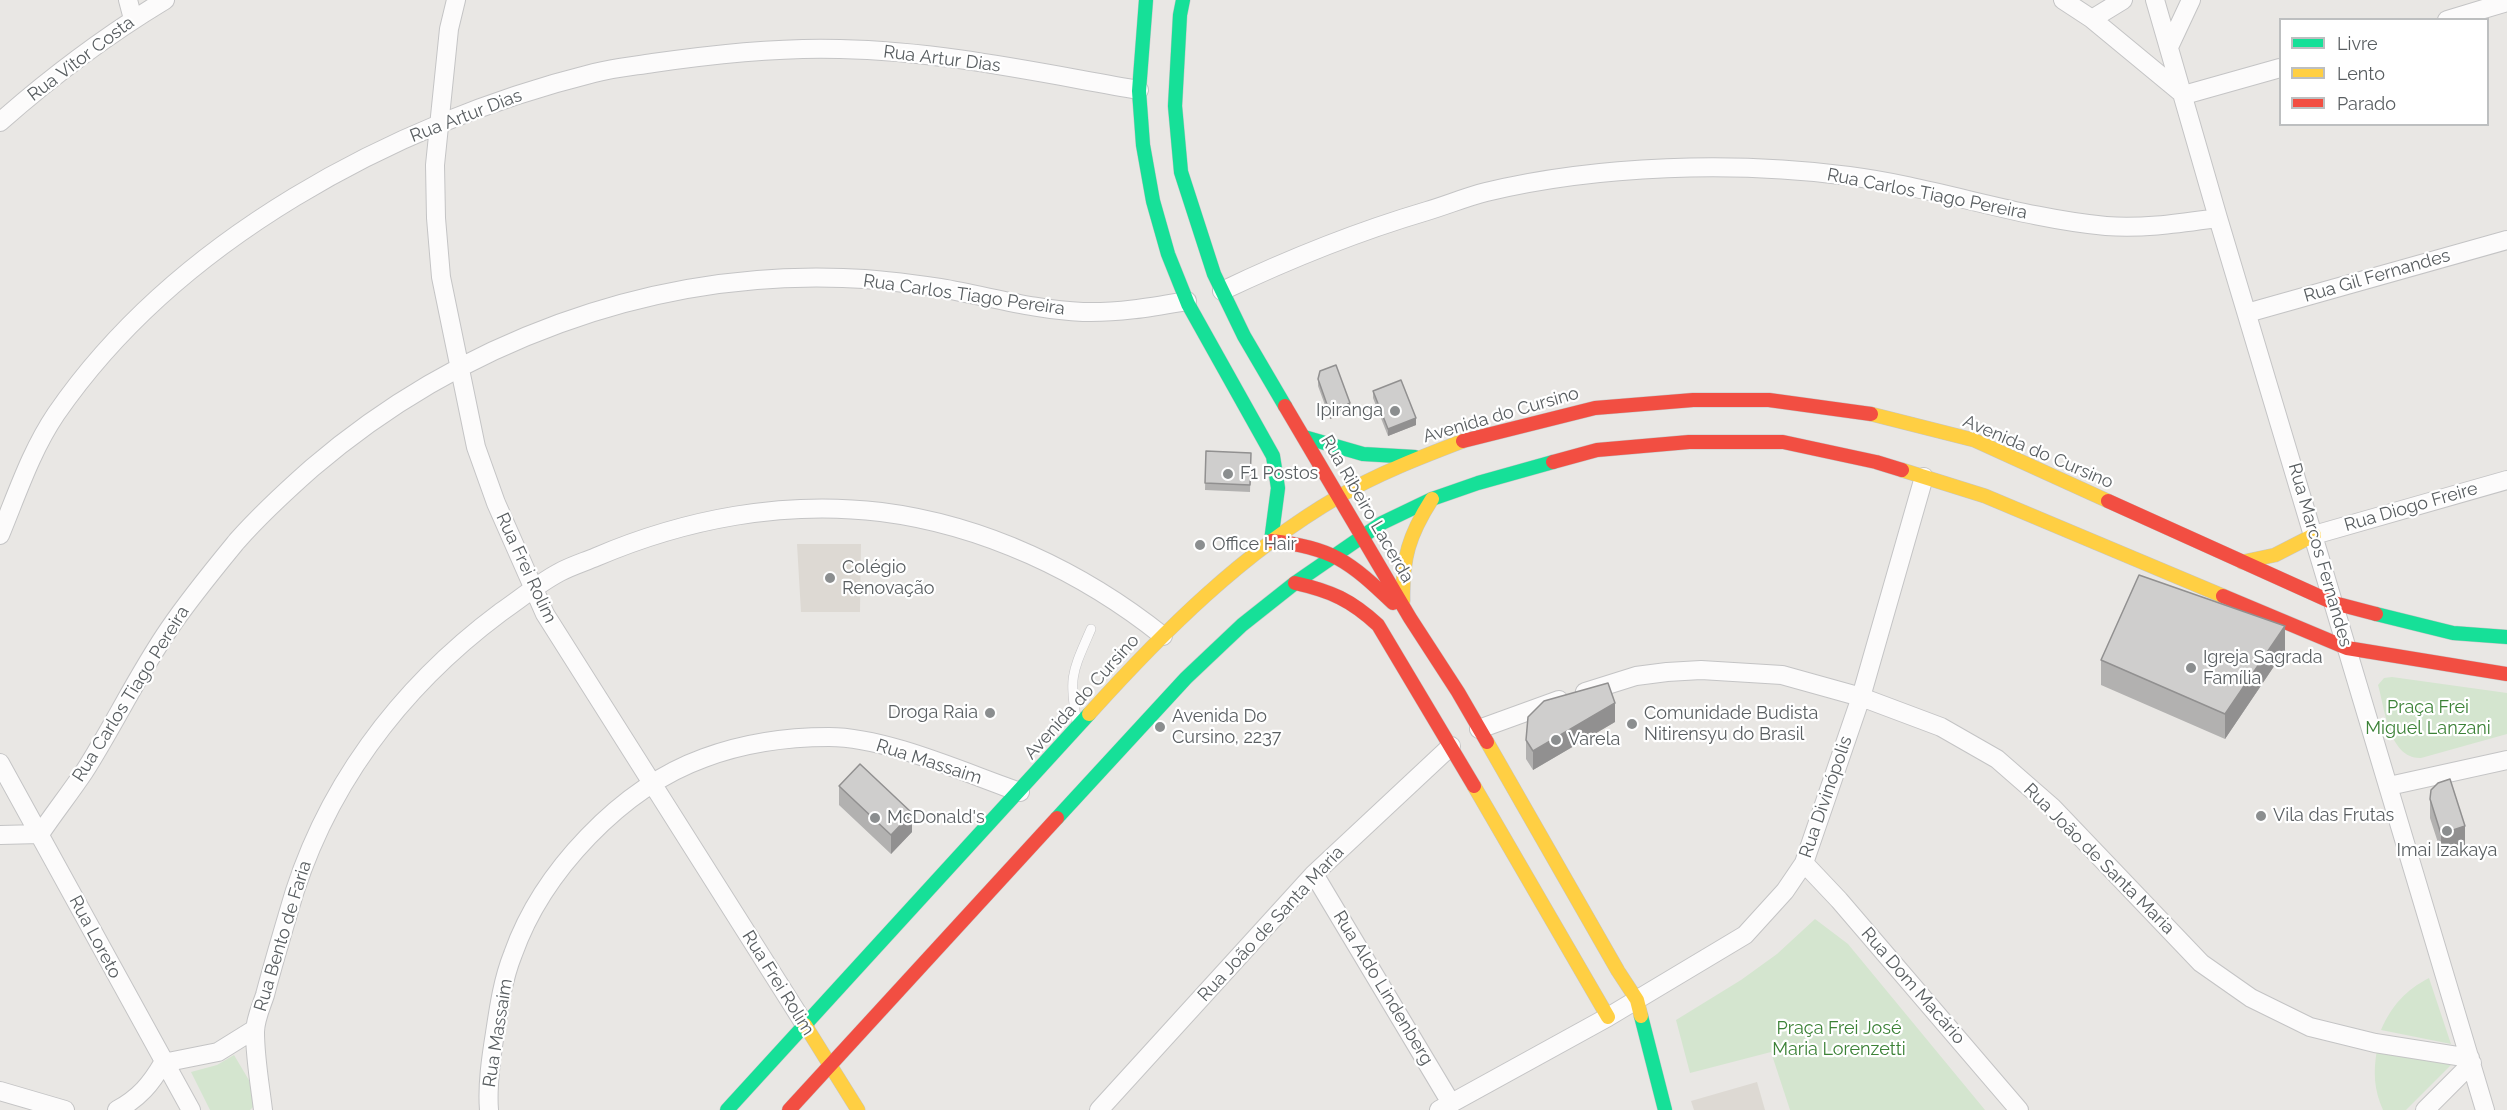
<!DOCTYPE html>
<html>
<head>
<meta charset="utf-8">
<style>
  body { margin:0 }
  #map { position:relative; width:2507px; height:1110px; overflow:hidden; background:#e9e7e4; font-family:Raleway,sans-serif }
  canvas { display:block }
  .legend { position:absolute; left:2279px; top:18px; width:210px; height:108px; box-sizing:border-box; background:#fff; border:2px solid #bdbfc0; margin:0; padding:8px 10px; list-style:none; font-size:18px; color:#595e61 }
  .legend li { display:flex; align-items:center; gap:12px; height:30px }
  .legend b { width:30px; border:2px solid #bdbfc0 }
</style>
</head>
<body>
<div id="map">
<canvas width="2507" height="1110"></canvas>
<ul class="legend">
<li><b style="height:8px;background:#16e098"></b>Livre</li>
<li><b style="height:8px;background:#ffcf43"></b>Lento</li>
<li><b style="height:8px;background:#f24e42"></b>Parado</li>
</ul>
</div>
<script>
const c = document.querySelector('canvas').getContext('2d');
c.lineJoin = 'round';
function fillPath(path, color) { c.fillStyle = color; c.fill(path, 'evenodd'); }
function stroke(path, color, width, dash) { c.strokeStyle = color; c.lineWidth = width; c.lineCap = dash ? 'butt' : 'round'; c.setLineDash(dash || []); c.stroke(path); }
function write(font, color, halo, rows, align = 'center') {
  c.font = font + ' Raleway,sans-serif'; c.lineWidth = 4.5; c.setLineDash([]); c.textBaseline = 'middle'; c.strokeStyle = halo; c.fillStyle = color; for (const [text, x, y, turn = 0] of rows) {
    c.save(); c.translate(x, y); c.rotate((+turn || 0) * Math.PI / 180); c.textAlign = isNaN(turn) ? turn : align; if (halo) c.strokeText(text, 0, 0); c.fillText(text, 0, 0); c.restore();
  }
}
fillPath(new Path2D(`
  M797,544h64l-1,68h-59z
  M1757,1082l8,28h-71l-3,-9z`), '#ddd9d3');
fillPath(new Path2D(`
  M2392,677l115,16v41l-86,24c-32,1 -36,-49 -43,-73l6,-7z
  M1815,919l33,25 137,166h-195l-19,-58 -81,21 -14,-53 65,-40 36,-26z
  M2429,978l22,66 -70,-14c11,-25 25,-40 48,-52z
  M2377,1050l77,12 -48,48h-23c-9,-20 -10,-38 -6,-60z
  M234,1055l19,32 2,18 -5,5h-40l-19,-38 26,-7z`), '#d4e5cf');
const lane = new Path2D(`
  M1077,722c-9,-46 -4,-51 14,-93`);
const street = new Path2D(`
  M128,0l5,19
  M456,0l-7,29 -14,136 1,53 5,59 35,170 20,56 49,111 260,411
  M2063,0l29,19 92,76 96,-27
  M2155,0l63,218 267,892
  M2092,19l31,-19
  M2447,20l60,-18
  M2169,47l22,-47
  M0,122c51,-45 107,-87 165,-122
  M1222,291c67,-32 134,-59 205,-80 20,-6 39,-14 59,-19 112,-27 249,-31 363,-16 86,11 170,42 257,50 37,3 75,-3 112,-8
  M2247,313l260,-73
  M0,535c17,-41 31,-84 56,-121 120,-174 337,-291 538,-341 19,-5 40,-7 59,-10 62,-9 125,-16 187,-14 101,2 200,24 299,41
  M2314,535l193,-55
  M1585,692l51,-16 31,-4 34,-2 81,5 79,22 80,30 56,32 55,48 149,156 50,35 59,29 65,16 95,15
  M1479,729l80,-29
  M0,763l191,347
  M2389,786l118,-26
  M0,835l40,-1c14,-21 30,-41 44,-62 30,-47 54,-98 85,-143 21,-31 45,-60 68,-88 23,-26 49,-50 75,-73 146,-125 337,-197 531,-190 32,1 65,5 97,10 48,8 94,22 143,24 36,1 69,-5 104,-11
  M1804,863l35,37 180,210
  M1314,874l137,229
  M0,1091l65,19
  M117,1110c22,-12 34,-26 46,-47l55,-11 37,-23
  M263,1110c-3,-25 -8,-52 -8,-78 0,-12 6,-25 10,-37 7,-27 15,-54 23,-81 34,-124 111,-226 213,-302 19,-13 38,-29 59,-40 11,-6 24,-10 36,-15 89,-38 188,-57 285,-45 103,13 202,60 282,124
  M489,1110c-2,-25 2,-52 6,-77 4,-27 8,-54 18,-79 29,-82 108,-166 191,-196 40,-15 82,-21 125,-21 57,0 136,36 191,55
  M1099,1110l215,-236 137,-128
  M1439,1110l169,-93 137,-82 40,-44 19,-28 57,-166 63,-220
  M2425,1110l47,-47`);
const fast = new Path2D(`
  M1146,0l-7,91 4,54 10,56 15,53 20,50 85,152 5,32 -7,53
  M1183,0l-3,15 -5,91 6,66 33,102 30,62 41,70
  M1304,437l59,17 52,3
  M2376,614l77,19 54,4
  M1057,818l129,-140 56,-53 53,-42 87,-60 50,-24 46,-16 75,-21
  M1641,1016l24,94
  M727,1110l362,-396`);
const slow = new Path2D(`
  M1871,414l103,26 134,61
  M1902,470l83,26 238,100
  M2242,562l33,-7 39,-20
  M1403,601c-1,-43 6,-66 29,-102
  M1089,714c74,-82 153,-161 249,-217 39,-23 83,-40 125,-56
  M1487,742l131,229 19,29 4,16
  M1474,786l134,231
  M805,1025l53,85`);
const jam = new Path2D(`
  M1285,406l125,212 48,74 29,50
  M1463,441l132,-33 98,-8h76l102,14
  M1553,462l44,-12 92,-8h94l93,20 26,8
  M2108,501l226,102 42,11
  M1271,541c61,6 79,21 122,62
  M1295,583c36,8 56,17 83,42l96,161
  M2223,596l124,52 160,26
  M789,1110l268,-292`);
stroke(lane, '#c4c4c5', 10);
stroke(street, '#c4c4c5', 20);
stroke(fast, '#c5c6c6', 15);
stroke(slow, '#c5c6c6', 15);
stroke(jam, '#c5c6c6', 15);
stroke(lane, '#fcfbfb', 9);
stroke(street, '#fcfbfb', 18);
stroke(fast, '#16e098', 14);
stroke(slow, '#ffcf43', 14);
stroke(jam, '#f24e42', 14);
fillPath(new Path2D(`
  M1318,379l32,31 -20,9 -12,-33z
  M1373,391l43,34 -28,11 -15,-38z
  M1206,451l45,2 -1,39 -45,-2z
  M2285,650l-60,89 -124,-54v-25z
  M1615,722l-82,48 -7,-11v-19z
  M839,786l73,46 -21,22 -52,-49z
  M2430,799l35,46 -24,7 -11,-34z`), '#b2b1b0');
fillPath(new Path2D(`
  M1350,403v7l-20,9v-6z
  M1416,418v7l-28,11v-7z
  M2285,626v24l-60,89v-25z
  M1615,703v19l-82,48v-19z
  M912,813v19l-21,22v-19z
  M2465,826v19l-24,7v-18z`), '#919090');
const building = new Path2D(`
  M1336,365l14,38 -20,10 -12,-34 2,-8z
  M1401,380l15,38 -28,11 -15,-38z
  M1206,451l45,2 -1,32 -45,-2z
  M2139,575l146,51 -60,88 -124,-54z
  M1608,683l7,20 -82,48 -7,-11 2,-23 16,-16z
  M860,764l52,49 -21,22 -52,-49z
  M2450,779l15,47 -24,8 -11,-35 1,-9 7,-7z`);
fillPath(building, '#cfcecd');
stroke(building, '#919090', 1.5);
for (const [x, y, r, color] of [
  [1395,411,6,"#8b8e8f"],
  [1228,474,6,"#8b8e8f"],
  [1200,545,6,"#8b8e8f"],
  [830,578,6,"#8b8e8f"],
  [2191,668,6,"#8b8e8f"],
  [990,713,6,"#8b8e8f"],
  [1632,724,6,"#8b8e8f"],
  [1160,727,6,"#8b8e8f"],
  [1556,740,6,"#8b8e8f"],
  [2261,816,6,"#8b8e8f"],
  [875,818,6,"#8b8e8f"],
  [2447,831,6,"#8b8e8f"]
]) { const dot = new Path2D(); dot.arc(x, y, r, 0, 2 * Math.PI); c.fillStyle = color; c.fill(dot); stroke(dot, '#fff', 2); }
write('18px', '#595e61', '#fff', [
  ["Rua Vitor Costa",81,59,-37],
  ["Rua Artur Dias",942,59,7],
  ["Rua Artur Dias",466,116,-21],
  ["Rua Carlos Tiago Pereira",1927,194,11],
  ["Rua Gil Fernandes",2377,276,-16],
  ["Rua Carlos Tiago Pereira",964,295,8],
  ["Avenida do Cursino",1501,415,-16],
  ["Avenida do Cursino",2038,452,23],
  ["Rua Diogo Freire",2411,507,-16],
  ["Rua Ribeiro Lacerda",1367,509,60],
  ["Rua Marcos Fernandes",2320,555,74],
  ["Rua Frei Rolim",526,568,65],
  ["Rua Carlos Tiago Pereira",131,694,-58],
  ["Avenida do Cursino",1082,697,-48],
  ["Rua Massaim",929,762,18],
  ["Rua Divinópolis",1826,797,-71],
  ["Rua João de Santa Maria",2099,859,45],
  ["Rua João de Santa Maria",1271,924,-47],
  ["Rua Bento de Faria",283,936,-73],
  ["Rua Loreto",95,937,62],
  ["Rua Frei Rolim",778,983,58],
  ["Rua Dom Macário",1913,986,49],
  ["Rua Aldo Lindenberg",1383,988,59],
  ["Rua Massaim",498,1033,-81]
]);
write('18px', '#595e61', '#fff', [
  ["Ipiranga",1383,411,"right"],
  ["F1 Postos",1240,474],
  ["Office Hair",1212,545],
  ["Colégio",842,568],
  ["Renovação",842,589],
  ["Igreja Sagrada",2203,658],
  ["Família",2203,679],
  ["Droga Raia",978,713,"right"],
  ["Comunidade Budista",1644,714],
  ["Nitirensyu do Brasil",1644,735],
  ["Avenida Do",1172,717],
  ["Cursino, 2237",1172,738],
  ["Varela",1568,740],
  ["Vila das Frutas",2273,816],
  ["McDonald's",887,818],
  ["Imai Izakaya",2447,851,"center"]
], 'left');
write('18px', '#3c8237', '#fff', [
  ["Praça Frei",2428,708],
  ["Miguel Lanzani",2428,729],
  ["Praça Frei José",1839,1029],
  ["Maria Lorenzetti",1839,1050]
]);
</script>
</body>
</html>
